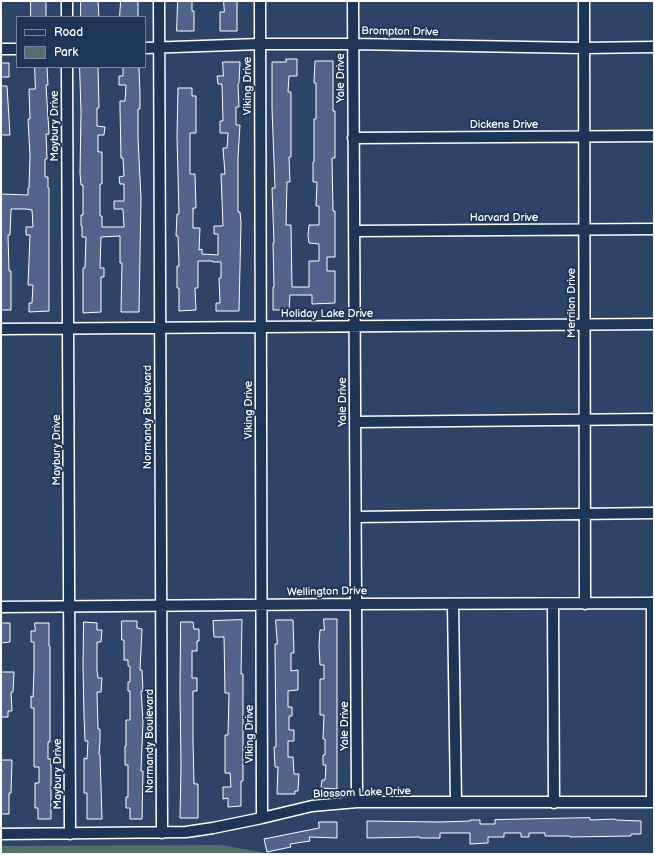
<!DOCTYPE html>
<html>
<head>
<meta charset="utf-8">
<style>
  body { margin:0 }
  #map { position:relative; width:655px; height:855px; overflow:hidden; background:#2d4367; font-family:"Balsamiq Sans",sans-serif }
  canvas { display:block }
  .frame { position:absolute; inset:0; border:2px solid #fff; pointer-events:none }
  .legend { position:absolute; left:16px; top:16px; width:130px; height:52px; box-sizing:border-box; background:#1d3557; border:1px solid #77869a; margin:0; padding:5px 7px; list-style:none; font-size:12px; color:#fff }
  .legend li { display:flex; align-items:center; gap:8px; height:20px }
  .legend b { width:20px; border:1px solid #77869a }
</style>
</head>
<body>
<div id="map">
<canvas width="655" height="855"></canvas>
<div class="frame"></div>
<ul class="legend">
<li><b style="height:5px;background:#1d3557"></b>Road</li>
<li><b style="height:11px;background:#576f6c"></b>Park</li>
</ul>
</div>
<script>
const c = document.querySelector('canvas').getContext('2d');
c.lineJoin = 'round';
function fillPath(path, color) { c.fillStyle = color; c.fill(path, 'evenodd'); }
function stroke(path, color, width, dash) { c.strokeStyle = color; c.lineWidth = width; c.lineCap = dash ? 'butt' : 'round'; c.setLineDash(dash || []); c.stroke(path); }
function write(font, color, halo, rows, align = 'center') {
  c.font = font + ' "Balsamiq Sans",sans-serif'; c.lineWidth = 4; c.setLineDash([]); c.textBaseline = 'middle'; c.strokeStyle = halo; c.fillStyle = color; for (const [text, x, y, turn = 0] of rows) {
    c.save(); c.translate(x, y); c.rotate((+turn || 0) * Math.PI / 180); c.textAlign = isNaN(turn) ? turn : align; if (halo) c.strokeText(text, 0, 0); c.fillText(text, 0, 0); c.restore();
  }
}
fillPath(new Path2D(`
  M221,845l50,9h-270v-8z
  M654,853v1h-333z`), '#576f6c');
const building = new Path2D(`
  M31,1h15v16h-15z
  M81,1h17l1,16h-18z
  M121,1h17v16h-18z
  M178,1h14v10h2v20h-17z
  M224,1h13v30h-17v-19h4z
  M286,59h11v17h-8l-1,16h3v65h-2l1,25h-3l-1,43h5l1,62h17v-26h10v-17l-10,-1 -1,-8 1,-10h10v-19h-3l1,-24h-4v-20h1v-43h2v-36h-2l1,-22h18v50h2v47h-3l1,53h2v46h-8v14h8v32l-23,1v-9h-22l-1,15h-16v-23h1l-1,-44h1l-2,-55h3l-3,-80v-46h14z
  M223,62h17l-1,21 -1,1 1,23h-3v18h4l-2,33v54h2l1,10 -2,89h-23v-8h4l-1,-25h2v-16h-8v-1h-15v27h-3l1,22 -17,1v-23h-2v-22h2l-1,-30h-2l1,-22h2l-2,-77 1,-49h14v8h4v37h-6v41h5l1,34h-3v20h7l-1,22 3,-1v5l16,1v-21h-4v-8h9l-2,-52h4l-2,-26h4l1,-15h-8v-12h3l-1,-37h-4l-1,-8h6z
  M1,63h8v14h-8z
  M35,67h12l1,18h-2l3,49h-3l1,25h-2v18h3v11h1v123l-20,1v-9h3l1,-18h-5l2,-50h-4v-8h7l-1,-17 -6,-1h-15l-1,26h-2l1,36h2v39h-10v-116l27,1v-7h1l1,-32 -2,-37h2l-1,-30h6z
  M80,67h18l1,41h-2v18l8,1 -1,8h-6v17h4v32h-2v32h2v11h22l-1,-18h-9v-8h10v-17h-4l-1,-7 5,-1 -1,-18h-2l-1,-50v-7h5l1,-16h-7v-9h4v-9h16l1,27v15h-2v29l3,60 -2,114h-18l1,-49h-2v-27l-19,1 -1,31h4v9h-3v35l-18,1v-45h2l1,-31h-4v-11h-1v-11h2v-30h-2l-1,-12 1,-60z
  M1,86h6l3,49h-9z
  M324,619h13v170l-16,-1 1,-8h3l1,-15h-3v-10h2v-16h-2l1,-24h-4v-36h4v-14h-4l-1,-19 1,-16h4z
  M242,620l-1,54h2v107h-2v25l-13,1v-9l-5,1v-12h8l-1,-14h-5v-38h3l1,-42h-4l-1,-56h-10l-1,-16z
  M276,620h17l1,33h-3v18l7,-1v20l-10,1v16h4v9h-3v14h5v11h-6v16h5l1,17h5l-1,17h-3v3h-18l1,-27h-3l-1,-20h2l-1,-103h2z
  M122,621h15v7l5,1 -2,41h2l1,21h-2l2,29 -2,51h2l-1,48h-12v-11h-4v-11h2v-32h-3v-19h1v-26h4v-29h-2v-9h2v-16h-2v-6h-4v-20h-2z
  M84,622l13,1v7h5l-1,12h-4v28l1,8h4l-1,14h-4l1,37h2v12l-1,13 1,1 2,64h-15v-26h-3v-35l3,1 1,-18h-3l-1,-25 -1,-49z
  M181,622h12l1,7h5v12h-2v10h-5v27h5v13h-4v49l1,44h4v34h-18l1,-52 -1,-75z
  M1,623h9v19l-9,1z
  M35,623h14v23h1v96h-2v17h3v60h-13v-11h-3v-25h4v-16h-5v-59h-3v-12l2,1 1,-27v-28h-3v-11h4z
  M1,672h13l-1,20h-2l1,19h-4v6h-7z
  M1,760h11l-1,33h-2v21h-8z
  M590,818v2l25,-1 1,1 25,1v13h-10v2l-61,1v-1h-25v-3h-16v4h-8v-4h-17v4h-16v6l-18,1v-11h-30v5h-20v-1l-53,1v-17l73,1 30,-1v-1h10v4h15v-4z
  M319,822h18v16l-28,-1 1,4 -20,3 1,3 -24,5 -3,-13 55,-11z`);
fillPath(building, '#52648b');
stroke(building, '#fff', 1);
const minor = new Path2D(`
  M67,1v16
  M159,1l3,832
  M260,1l2,817
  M353,1l4,801
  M584,1l1,603
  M145,48l115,-4h93l231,4 70,-1
  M1,49h16
  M67,67l3,767
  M353,138l301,-2
  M354,231l300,-2
  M1,329l653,-5
  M356,422l298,-3
  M356,517l298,-4
  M652,603v199
  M453,604l3,198
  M553,604l1,199
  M1,607l356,-3 297,-1
  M1,834l185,-2 27,-4 49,-10 50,-12 45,-4h297`);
stroke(minor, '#fff', 13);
stroke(minor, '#1d3557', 10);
write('11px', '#fff', '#1d3557', [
  ["Brompton Drive",400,32,1],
  ["Yale Drive",341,78,-90],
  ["Viking Drive",248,86,-90],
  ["Dickens Drive",504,125],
  ["Maybury Drive",55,126,-90],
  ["Harvard Drive",504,218],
  ["Merrilon Drive",572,303,-90],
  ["Holiday Lake Drive",327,314],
  ["Yale Drive",343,402,-90],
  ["Viking Drive",249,410,-90],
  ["Normandy Boulevard",148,417,-90],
  ["Maybury Drive",57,450,-90],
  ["Wellington Drive",327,592,-1],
  ["Yale Drive",345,726,-90],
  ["Viking Drive",250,734,-90],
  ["Normandy Boulevard",150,741,-90],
  ["Maybury Drive",58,774,-90],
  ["Blossom Lake Drive",362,793,-2]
]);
</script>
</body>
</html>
